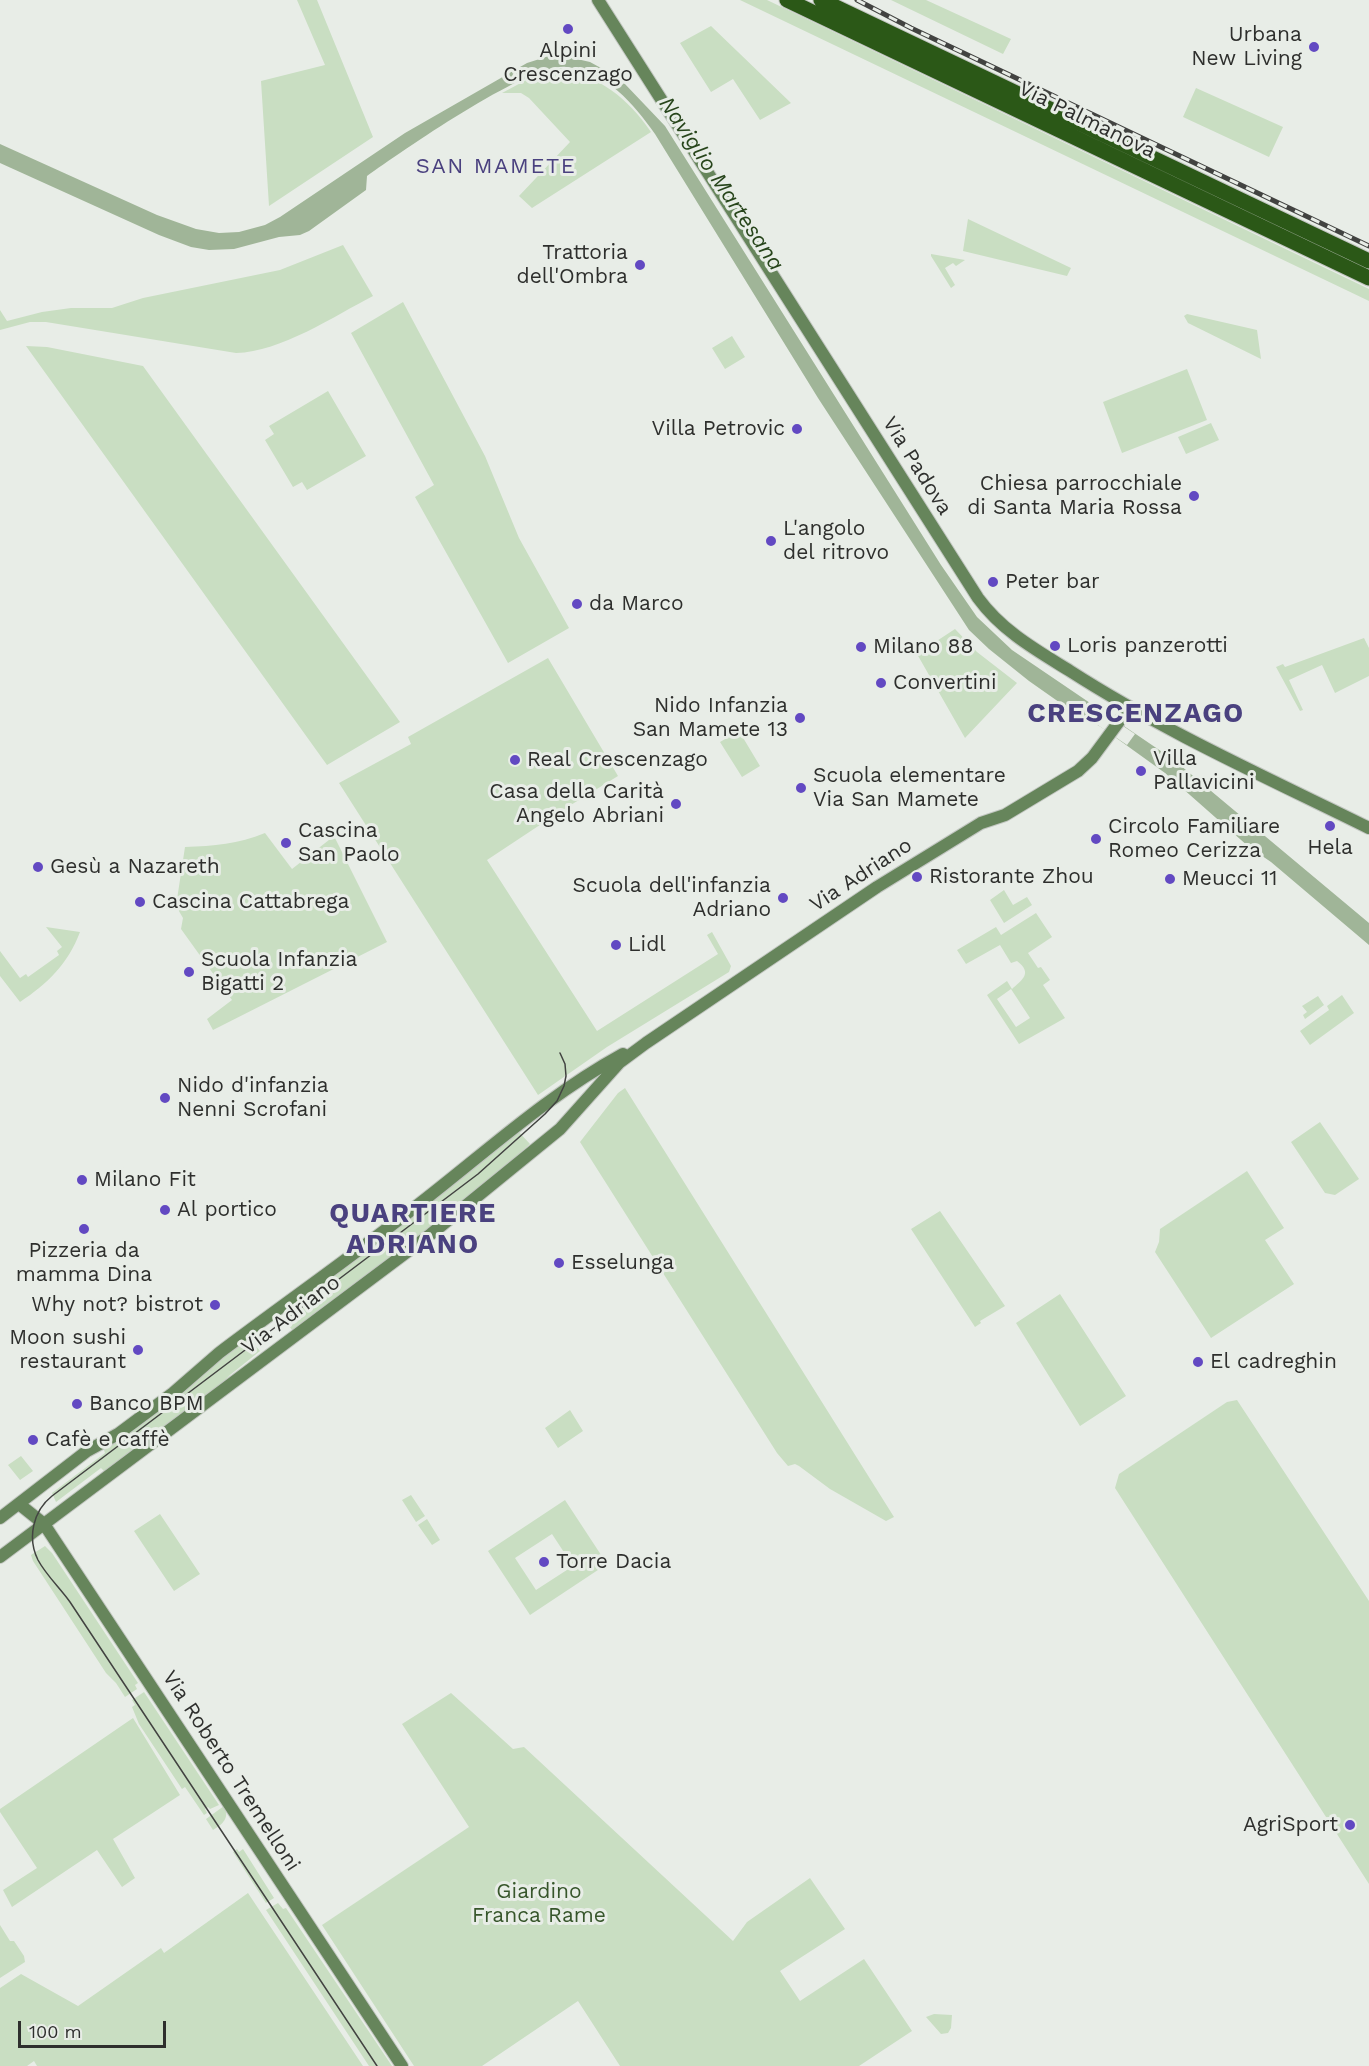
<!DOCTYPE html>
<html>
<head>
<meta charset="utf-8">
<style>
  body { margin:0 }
  #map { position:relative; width:1369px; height:2066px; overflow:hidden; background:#e8ede7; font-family:"Work Sans",sans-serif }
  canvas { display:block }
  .scale { position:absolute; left:18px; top:2021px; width:148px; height:27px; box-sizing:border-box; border:3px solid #2e2f2d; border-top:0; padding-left:8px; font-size:18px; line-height:21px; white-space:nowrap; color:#2e2f2d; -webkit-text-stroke:4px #e8ede7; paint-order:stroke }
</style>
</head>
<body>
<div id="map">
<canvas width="1369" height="2066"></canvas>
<div class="scale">100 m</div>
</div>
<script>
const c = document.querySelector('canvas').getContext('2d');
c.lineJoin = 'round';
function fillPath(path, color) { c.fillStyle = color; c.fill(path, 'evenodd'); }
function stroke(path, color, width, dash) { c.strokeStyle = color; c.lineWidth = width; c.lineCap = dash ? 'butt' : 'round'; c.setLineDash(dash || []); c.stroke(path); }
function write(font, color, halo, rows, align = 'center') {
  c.font = font + ' "Work Sans",sans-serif'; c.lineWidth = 6; c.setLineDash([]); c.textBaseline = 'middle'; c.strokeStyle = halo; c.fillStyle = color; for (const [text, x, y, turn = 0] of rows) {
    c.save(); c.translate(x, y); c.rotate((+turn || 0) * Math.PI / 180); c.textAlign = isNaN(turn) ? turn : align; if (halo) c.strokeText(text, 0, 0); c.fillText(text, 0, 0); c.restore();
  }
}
fillPath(new Path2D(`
  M297,0h20l56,137 -104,69 -8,-125 64,-16z
  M740,0h27l602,289v12z
  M891,0h35l85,39 -8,15z
  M711,26l80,77 -31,17 -27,-41 -22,13 -31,-49z
  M559,68c41,9 68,29 92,64l-119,76 -13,-12 51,-54 -41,-44 -8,-5h-19l41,-22z
  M1196,88l87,39 -14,30 -86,-40z
  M968,219l103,49 -4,8 -104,-25z
  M343,245l30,51c-39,20 -92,56 -137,57l-190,-31h-16l-30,8v-20l7,11 35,-9 29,-4h41l31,-10 137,-28z
  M931,254l34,6 -9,6 -3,-3 -8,5 10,17 -4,3 -20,-32z
  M403,302l82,154 34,82 50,90 -61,35 -93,-166 19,-12 -83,-152z
  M1187,314l70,16 4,29 -73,-36 -4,-7z
  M732,336l13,21 -20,12 -13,-21z
  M26,346l21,1 96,19 257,356 -73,43z
  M1187,369l20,51 -85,33 -19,-51z
  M328,391l38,65 -59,34 -5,-8 -9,5 -28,-47 9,-6 -5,-8z
  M1211,423l8,17 -33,14 -8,-17z
  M955,629l22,23 40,31 -52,55 -48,-84z
  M1364,638l5,10v28l-34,17 -13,-28 -33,15 14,30 -3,1 -24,-44 7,-3 2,3z
  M548,658l70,118 -57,35 -74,49 110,171 121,-77 -11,-19 5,-3 19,34 -2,6 -122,75 -69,48 -199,-312 72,-39 -3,-7z
  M739,731l21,35 -18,11 -22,-35z
  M265,833l27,36 42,-33 53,106 -174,88 -6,-11 25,-19 -51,-71 2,-11 -7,-12 9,-59c29,-1 53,-3 80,-14z
  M1004,890l9,15 14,-8 5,8 -28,18 -14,-23z
  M1036,913l16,24 -24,16 10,15 3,-1 9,13 -7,5 22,33 -46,26 -32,-49 20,-14 5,8c10,-9 21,-16 5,-28l-6,2 -11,-18 -34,19 -9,-14 39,-23 5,8zM1011,989l19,29 -14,9 -19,-28z
  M46,927l34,5c-12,32 -33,52 -60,70l-20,-26v-25l20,27 6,-4 2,3 31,-22 -2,-4 5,-4z
  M1342,995l12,18 -44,32 -10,-14 29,-21 -2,-4z
  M1318,996l6,9 -19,14 -2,-4 4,-3 -5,-6z
  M625,1088l269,429 -8,4 -56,-32 -31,-23 -4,-2 -7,2 -11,-13 -197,-311 38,-49z
  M1320,1122l39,57 -24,16 -10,-2 -34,-51z
  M517,1130l13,14 -62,56 -173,130h-3l-8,-11 1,-2 34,-25 16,-17 120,-91z
  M1247,1171l37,57 -19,12 29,44 -83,54 -56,-86 4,-10 1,-13z
  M940,1211l65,95 -25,15 1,2 -6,4 -64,-98z
  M1060,1294l66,102 -46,30 -64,-103z
  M252,1335l5,8 -2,2 5,6 -30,24 -10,11 -115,86 -4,-4 -45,34 -4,-9 53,-40 -1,-3 3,-2 77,-56 23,-22z
  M1237,1400l132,201v283l-254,-396 4,-14 108,-72z
  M570,1410l13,21 -25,17 -13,-20z
  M21,1456l12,15 -13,9 -12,-15z
  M411,1495l14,21 -9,6 -14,-22z
  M565,1500l42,64 -77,51 -42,-64zM552,1534l21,32 -37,24 -21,-32z
  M160,1514l40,60 -26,17 -40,-60z
  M427,1519l13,21 -8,5 -14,-20z
  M45,1546l7,7 86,130 -3,2 2,4 -12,8 -9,-14 -10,-10 -73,-112 -2,-6z
  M144,1692l75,113 -9,4 -2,-2 -3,2 2,4 -3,2 -19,-28 -3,2 -43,-65 -7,-17 3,-2 -3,-5z
  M451,1693l62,56 11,-2 209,194 14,-19 63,-44 35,51 -65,42 20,30 64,-42 48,72 -53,35h-239l-42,-65 -96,65h-68l-92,-141 147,-98 -67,-103z
  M133,1718l47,77 -67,44 22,39 -13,9 -25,-37 -85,57 -9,-17 34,-22 -37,-56v-3z
  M224,1806c6,12 -1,18 -11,24l-7,-11z
  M237,1849l2,3 4,-3 31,49 -8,5 -33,-51z
  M248,1893l115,173h-326l-3,-5 -7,5h-27v-78l21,-14 57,32 83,-58 3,5z
  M278,1903l5,6 3,-1 106,158h-23l-103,-156z
  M0,1925l10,16h4l10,15 1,6 -25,16z
  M934,2014l18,1 -1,13 -3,5 -7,1 -15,-17z`), '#c9dec2');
fillPath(new Path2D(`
  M549,56h15l26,6 20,11 12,12 2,-2 41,43 276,439 36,52 35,33 162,110 195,163v22l-98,-83 -22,-15 -84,-74 -64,-46 -35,-20 -37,-26 -40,-32 -20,-19 -151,-232 -163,-264c-21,-30 -49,-63 -89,-67 -38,-4 -163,84 -199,109l-1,14 -57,41 -9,4 -21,2 -45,12 -25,1 -18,-3 -32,-12 -159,-72v-19l157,71 39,14 23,4 20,-1 26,-7 15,-8 125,-84 122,-70z`), '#a0b598');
fillPath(new Path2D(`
  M1093,706l42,28 -8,11 -41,-28z`), '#e8ede7');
const secondary = new Path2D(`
  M598,0l380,598c24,33 58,52 92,73 95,61 198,107 299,157
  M19,1504l25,20 358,542
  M0,1518l87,-67 31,-17 55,-41 46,-40c69,-52 141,-102 209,-156 65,-51 122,-103 195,-143
  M0,1557l431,-323 129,-105 59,-66 27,-20 231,-156 104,-64 24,-8 73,-44 14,-13 37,-50`);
const highway = new Path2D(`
  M787,0l582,278
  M821,0l548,261`);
stroke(secondary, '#c3c7c2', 14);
stroke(highway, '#c3c7c2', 17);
stroke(secondary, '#66855b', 12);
stroke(highway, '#2b5817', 15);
stroke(new Path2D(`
  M377,2066l-307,-464c-10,-14 -24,-27 -32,-42 -11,-22 -5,-49 14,-64l426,-322 67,-60 12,-13 7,-15 2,-10 -1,-12 -5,-11`), '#424341', 1.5);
const rail = new Path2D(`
  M857,0l54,28 458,218`);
stroke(rail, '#424341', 5);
stroke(rail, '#e8ede7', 3, [9]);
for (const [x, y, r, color] of [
  [568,29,6,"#6249c2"],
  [1314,47,6,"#6249c2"],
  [640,265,6,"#6249c2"],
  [797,429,6,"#6249c2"],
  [1194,496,6,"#6249c2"],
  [771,541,6,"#6249c2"],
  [993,582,6,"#6249c2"],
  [577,604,6,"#6249c2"],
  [1055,646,6,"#6249c2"],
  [861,647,6,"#6249c2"],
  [881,683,6,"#6249c2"],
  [800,718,6,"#6249c2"],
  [515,760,6,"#6249c2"],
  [1141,771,6,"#6249c2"],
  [801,788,6,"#6249c2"],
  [676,804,6,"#6249c2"],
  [1330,826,6,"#6249c2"],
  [1096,839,6,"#6249c2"],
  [286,843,6,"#6249c2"],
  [38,867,6,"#6249c2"],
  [917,877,6,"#6249c2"],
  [1170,879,6,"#6249c2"],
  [783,898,6,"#6249c2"],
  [140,902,6,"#6249c2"],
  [616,945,6,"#6249c2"],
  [189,972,6,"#6249c2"],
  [165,1098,6,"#6249c2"],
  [82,1180,6,"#6249c2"],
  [165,1210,6,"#6249c2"],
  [84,1229,6,"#6249c2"],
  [559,1263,6,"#6249c2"],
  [215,1305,6,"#6249c2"],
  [138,1350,6,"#6249c2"],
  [1198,1362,6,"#6249c2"],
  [77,1404,6,"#6249c2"],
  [33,1440,6,"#6249c2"],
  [544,1562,6,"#6249c2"],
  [1350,1825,6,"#6249c2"]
]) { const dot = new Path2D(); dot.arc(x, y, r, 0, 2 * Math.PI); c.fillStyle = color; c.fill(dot); stroke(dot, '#e8ede7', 2); }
write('21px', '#2e2f2d', '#e8ede7', [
  ["Urbana",1302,35,"right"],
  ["New Living",1302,59,"right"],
  ["Alpini",568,51,"center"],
  ["Crescenzago",568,75,"center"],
  ["Trattoria",628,253,"right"],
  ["dell'Ombra",628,277,"right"],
  ["Villa Petrovic",785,429,"right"],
  ["Chiesa parrocchiale",1182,484,"right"],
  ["di Santa Maria Rossa",1182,508,"right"],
  ["L'angolo",783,529],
  ["del ritrovo",783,553],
  ["Peter bar",1005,582],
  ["da Marco",589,604],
  ["Loris panzerotti",1067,646],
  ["Milano 88",873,647],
  ["Convertini",893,683],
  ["Nido Infanzia",788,706,"right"],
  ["San Mamete 13",788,730,"right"],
  ["Villa",1153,759],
  ["Pallavicini",1153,783],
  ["Real Crescenzago",527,760],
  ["Scuola elementare",813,776],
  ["Via San Mamete",813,800],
  ["Casa della Carità",664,792,"right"],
  ["Angelo Abriani",664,816,"right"],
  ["Circolo Familiare",1108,827],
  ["Romeo Cerizza",1108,851],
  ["Cascina",298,831],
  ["San Paolo",298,855],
  ["Hela",1330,848,"center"],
  ["Gesù a Nazareth",50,867],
  ["Ristorante Zhou",929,877],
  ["Meucci 11",1182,879],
  ["Scuola dell'infanzia",771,886,"right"],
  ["Adriano",771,910,"right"],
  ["Cascina Cattabrega",152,902],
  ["Lidl",628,945],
  ["Scuola Infanzia",201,960],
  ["Bigatti 2",201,984],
  ["Nido d'infanzia",177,1086],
  ["Nenni Scrofani",177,1110],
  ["Milano Fit",94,1180],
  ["Al portico",177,1210],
  ["Pizzeria da",84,1251,"center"],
  ["mamma Dina",84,1275,"center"],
  ["Esselunga",571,1263],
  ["Why not? bistrot",203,1305,"right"],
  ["Moon sushi",126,1338,"right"],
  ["restaurant",126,1362,"right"],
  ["El cadreghin",1210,1362],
  ["Banco BPM",89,1404],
  ["Cafè e caffè",45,1440],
  ["Torre Dacia",556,1562],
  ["AgriSport",1338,1825,"right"]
], 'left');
write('21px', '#2e2f2d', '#e8ede7', [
  ["Via Palmanova",1087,120,26],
  ["Via Padova",917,466,58],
  ["Via Adriano",861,875,-33],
  ["Via Adriano",291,1315,-37],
  ["Via Roberto Tremelloni",231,1771,57]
]);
write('21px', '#37562b', '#e8ede7', [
  ["Giardino",539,1892],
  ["Franca Rame",539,1916]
]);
c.letterSpacing = '1.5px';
write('22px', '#4a417f', '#e8ede7', [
  ["SAN MAMETE",496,167]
]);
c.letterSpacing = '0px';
write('italic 22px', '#27451b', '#e8ede7', [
  ["Naviglio Martesana",721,184,56]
]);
c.letterSpacing = '1.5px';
write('bold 27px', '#4a417f', '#e8ede7', [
  ["CRESCENZAGO",1136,714],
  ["QUARTIERE",413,1214],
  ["ADRIANO",413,1245]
]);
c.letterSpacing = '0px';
</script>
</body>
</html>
